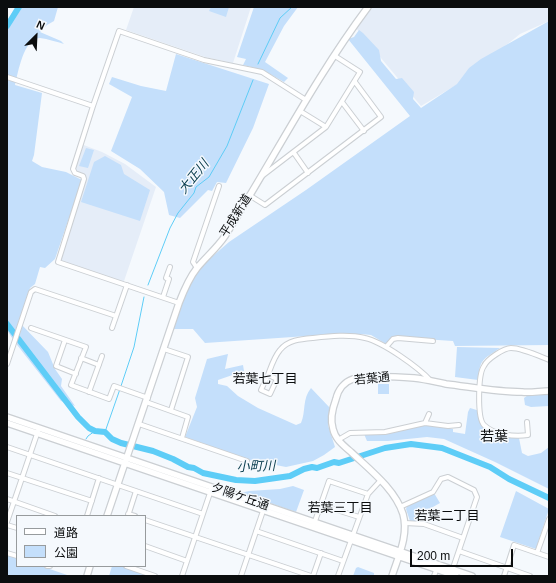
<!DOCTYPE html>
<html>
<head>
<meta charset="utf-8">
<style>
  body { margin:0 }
  #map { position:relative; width:556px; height:583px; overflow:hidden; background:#f5f9fd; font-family:Helvetica,"Noto Sans JP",sans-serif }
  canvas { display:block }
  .frame { position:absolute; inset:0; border:8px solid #0b0d0e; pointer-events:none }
  .legend { position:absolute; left:16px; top:515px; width:130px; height:52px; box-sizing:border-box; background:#f5f9fd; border:1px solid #979b9d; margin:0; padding:5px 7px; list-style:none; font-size:12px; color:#0b0d0e }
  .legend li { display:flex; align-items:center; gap:8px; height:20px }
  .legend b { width:20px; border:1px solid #979b9d }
  .north { position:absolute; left:16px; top:16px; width:40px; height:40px; -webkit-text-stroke:3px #f5f9fd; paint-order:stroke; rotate:24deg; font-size:11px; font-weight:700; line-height:16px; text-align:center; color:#0b0d0e }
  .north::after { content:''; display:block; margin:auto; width:14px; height:18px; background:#0b0d0e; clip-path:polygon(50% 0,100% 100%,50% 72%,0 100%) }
  .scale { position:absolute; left:410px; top:549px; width:103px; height:18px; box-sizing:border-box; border:2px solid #0b0d0e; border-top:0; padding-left:5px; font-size:12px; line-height:14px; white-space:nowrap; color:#0b0d0e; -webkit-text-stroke:3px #f5f9fd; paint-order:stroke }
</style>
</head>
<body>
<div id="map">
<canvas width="556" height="583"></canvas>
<div class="frame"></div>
<ul class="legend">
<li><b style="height:5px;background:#fff"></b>道路</li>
<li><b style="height:11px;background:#c4dffb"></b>公園</li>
</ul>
<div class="north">N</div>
<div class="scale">200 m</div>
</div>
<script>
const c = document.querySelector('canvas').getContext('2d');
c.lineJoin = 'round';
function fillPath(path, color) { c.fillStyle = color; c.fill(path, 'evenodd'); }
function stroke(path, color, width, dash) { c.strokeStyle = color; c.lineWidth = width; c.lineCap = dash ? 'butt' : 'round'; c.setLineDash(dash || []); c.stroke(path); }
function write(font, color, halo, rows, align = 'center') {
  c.font = font + ' Helvetica,"Noto Sans JP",sans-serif'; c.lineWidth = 3; c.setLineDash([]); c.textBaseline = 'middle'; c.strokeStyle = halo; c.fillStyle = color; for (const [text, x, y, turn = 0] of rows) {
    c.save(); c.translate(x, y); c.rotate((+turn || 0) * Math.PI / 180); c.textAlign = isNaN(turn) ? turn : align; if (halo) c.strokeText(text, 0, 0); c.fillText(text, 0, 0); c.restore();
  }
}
fillPath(new Path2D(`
  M134,7h117l-18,56 -28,-6 -79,-27z
  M373,7h176v14l-29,13 -62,50 -37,22 -65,-78z
  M81,144l21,8 23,12 31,23 -33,97 -65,-22 26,-83 -9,-6 -2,-4z`), '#e5edf8');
fillPath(new Path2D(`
  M15,7h43l-4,14 -7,4 -7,7 21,9 3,3c-7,-2 -16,-5 -24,-6 -16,-1 -22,35 -25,47l27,8 -8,62 -2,6 10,6 24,5 16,8 -27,79 -10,9 -5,-1 -5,17 -5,4 -10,35 28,29 7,17 7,10 -1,7 14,20 -14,-5 -47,-60 -7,-11v-307z
  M211,7h18l-3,10 -17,-6z
  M254,7h44l-14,19 -19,36 23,16 -4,4 -21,-12 -20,-5 3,-6 -9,-2z
  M549,21v324l-94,1 -2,-5 -60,-4 -7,7 -15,-9 -10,-1 -39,1 -117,8 -12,-14h-20l10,-31 15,-29 31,-27 77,-52 104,-74 -62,-77 6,-2 5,-7 4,3 16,17 2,11 15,18 6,-1 12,14 -1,7 8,9 36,-24 12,-16 12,-9z
  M176,54l93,30 -16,44 -27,55 -9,-1 -5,9 -4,-1 -28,28 -11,-3 -5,-23 -24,-23 -29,-18 21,-54 -23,-13 3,-7 29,9 25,5z
  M86,148l8,2 -6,18 -9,-2z
  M105,156l16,9 3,9 26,16 -10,31 -59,-19 13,-40z
  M457,347l43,1c-17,12 -20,10 -22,32l-23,-3z
  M228,354l-3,15 18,-4 1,6 -26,9v4l9,2 11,10 20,12 38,17 5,-2c5,-11 1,-24 10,-35l19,20 -2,17 7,22 -11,8 -11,6 -27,6 -36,-7 -65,-23 12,-30 -2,-9 12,-39z
  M378,384h11v10h-11z
  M549,394v12l-18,1 -6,-2 -1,-7 4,-3z
  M470,408l10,3c-1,4 -1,9 1,13 5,10 27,13 38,14l3,15 6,3 13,-3 8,-6v42l-54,-27 -51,-23 -17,-2 -39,4h-21l-3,-7 62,-10 27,5v3l12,2 3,-22z
  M293,486l11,4 -8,22 -55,-19 8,-2 31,-2z
  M516,491l33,18 -13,40 -36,-12z
  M434,493l6,10 -16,9 -3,11 -11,-2 -4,-12 1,-3z
  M7,554l10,4v8h24l29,10h-63z
  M112,566h9l28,10h-40z
  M358,567l16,6v3h-21l3,-8z`), '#c4dffb');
stroke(new Path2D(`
  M258,64l22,-46 12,-11
  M148,285l22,-57 8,-15 16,-20 2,-6 13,-10 18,-31 26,-66
  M121,386l13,-39 10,-50
  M105,432l15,-43
  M86,439l2,-3 7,-5`), '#5ecdf7', 1);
stroke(new Path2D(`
  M7,26l12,-19
  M7,324l71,93 11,11 6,3 10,1 7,7 9,4 32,8 20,8 15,8 6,1 9,5 33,7 19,1 35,-5 14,-7 8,-2 5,1 17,-6 5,1 46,-15 26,-4 31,4 48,19 19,12 40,19`), '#5ecdf7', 6);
const street = new Path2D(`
  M7,77l86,29
  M342,102l22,29
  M300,111l26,16
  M294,153l14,20
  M262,176l64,-49 34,-55 -25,-16
  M249,195l16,10 116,-88 -26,-35
  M197,268l-4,-6 26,-76
  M163,297l6,-18 -3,-1 4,-11
  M179,303l-121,-41 26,-83 -1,-3 -8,-3 -2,-4 20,-63 26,-75 85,29 58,12 44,28
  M31,328l55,19 -15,38 38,14 5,-13 34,12
  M112,328l15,-43
  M65,340l-9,26 20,8
  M386,347l7,-8 5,-1 35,3
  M164,349l24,8 -17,53
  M81,358l18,7
  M7,364l24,-72 4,-3 81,27
  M268,375c3,-8 6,-18 12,-25 8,-10 21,-11 33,-12 17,-2 36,-4 52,0 18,4 53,29 66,43
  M268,375l9,4 -7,15 -9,-4z
  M89,392l13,-36
  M146,402l42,15 -6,21
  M527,422l1,13c-13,2 -34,0 -44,-10 -7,-7 -6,-51 0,-59 3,-7 20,-18 27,-18 11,0 28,8 38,12
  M425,423l4,-9
  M139,424l108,37
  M338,440l12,-7 35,-1 40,-9 23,3 11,-1
  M7,447l196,67
  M7,473l85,28
  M7,499l48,17
  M321,505l38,12
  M400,507l33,-15 8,-13 7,-2 26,13 3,7 -25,74
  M128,514l7,2
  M87,516l12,-38
  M128,516l8,-25
  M145,520l166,56
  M7,522l31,-91
  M405,523l19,1 39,14
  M314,524l15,-43 39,13
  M7,525l10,3
  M256,531l87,30
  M145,546l42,15
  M459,551l71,25
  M7,553l10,3
  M537,553l12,-34
  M47,566h3
  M126,566l29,10
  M182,576l29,-86
  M241,576l23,-68
  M313,576l8,-23
  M338,576l30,-82 12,-13
  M434,576l3,-8
  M504,576l10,-31 35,12`);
const secondary = new Path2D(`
  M7,417l465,159
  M7,423l449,153
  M107,516l72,-213c5,-13 10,-25 18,-35 9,-11 20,-20 28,-32 48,-76 89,-157 143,-229
  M87,576l3,-10
  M392,576c6,-19 17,-41 11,-62 -8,-25 -33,-44 -52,-62 -7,-6 -16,-13 -18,-23 -3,-9 0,-22 3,-30 2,-9 8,-17 17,-20 13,-4 46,-2 61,-1 11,1 22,4 32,6 25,3 51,8 76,8 9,1 18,-1 27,-1`);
stroke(street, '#cbcfd3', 6);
stroke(secondary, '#cbcfd3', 8);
stroke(street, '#fff', 4);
stroke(secondary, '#fff', 5.5);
write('12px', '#0b0d0e', '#f5f9fd', [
  ["平成新道",236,216,-58],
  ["若葉通",372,379,-6],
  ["夕陽ケ丘通",240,497,19]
]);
write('italic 13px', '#0e4051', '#f5f9fd', [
  ["大正川",194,177,-51],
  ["小町川",256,467,-2]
]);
write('13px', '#0b0d0e', '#f5f9fd', [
  ["若葉七丁目",265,379],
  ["若葉三丁目",340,508],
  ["若葉二丁目",447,516]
]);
write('14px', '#0b0d0e', '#f5f9fd', [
  ["若葉",494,437]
]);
</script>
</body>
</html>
